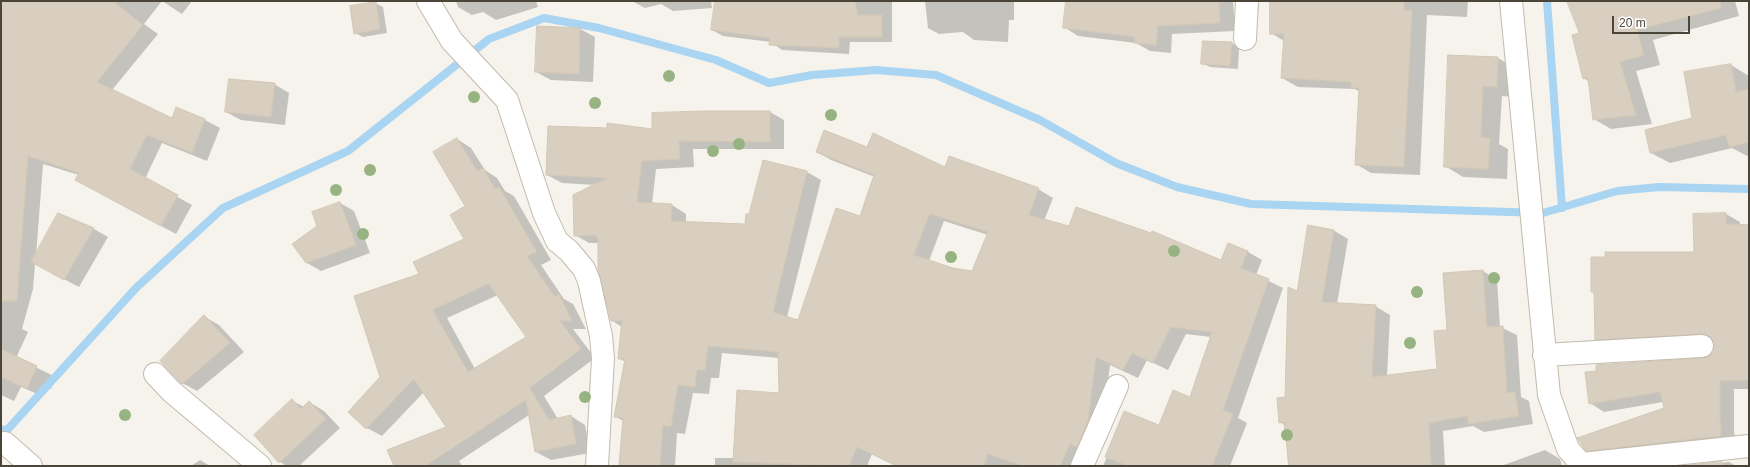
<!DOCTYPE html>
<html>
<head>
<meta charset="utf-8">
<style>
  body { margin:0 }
  #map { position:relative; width:1750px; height:467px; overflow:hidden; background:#f6f3ec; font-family:Arial,sans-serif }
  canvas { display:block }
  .frame { position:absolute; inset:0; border:2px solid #4b4439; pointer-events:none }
  .scale { position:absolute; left:1612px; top:16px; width:78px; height:18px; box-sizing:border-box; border:2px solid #4b4439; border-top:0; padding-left:5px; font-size:12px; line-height:14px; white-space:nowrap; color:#4b4439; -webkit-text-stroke:3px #fff; paint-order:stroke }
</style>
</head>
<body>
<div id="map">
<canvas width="1750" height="467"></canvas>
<div class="frame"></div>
<div class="scale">20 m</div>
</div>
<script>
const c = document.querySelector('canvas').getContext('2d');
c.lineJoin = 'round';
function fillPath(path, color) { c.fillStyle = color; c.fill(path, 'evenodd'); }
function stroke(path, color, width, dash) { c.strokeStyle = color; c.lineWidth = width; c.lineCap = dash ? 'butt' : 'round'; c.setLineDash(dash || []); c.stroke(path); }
fillPath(new Path2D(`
  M1,1h191l-10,13 -20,-13 -18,23 14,10 -46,56 60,29 4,-10 29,11 15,8 -13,33 -45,-18 -17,36 47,26 -16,29 -85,-46 -12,-13 -36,-11 -7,92 22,-41 36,14 14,8 -29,50 -44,-23 -2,25 -11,40 6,3 -12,26 40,19 -5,12 -5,-2 -4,9 -21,-9 -7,14 -13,-6z
  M456,1h80l2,6 -42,13 -13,-8 -11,3 -14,-8z
  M632,1h79l1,7 -39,3 -12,-7 -16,4z
  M757,1h135v41h-42l-1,12 -67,-4 -11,-8 -48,-6 -11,-6z
  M925,1h89v19h-5l-1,22 -34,-2 -11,-8 -24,2 -11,-6z
  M1067,1h166l2,30 -63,3 -1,19 -21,-2 -14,-8 -58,-7 -14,-9z
  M1271,1h197l-1,16 -40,-2 -7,160 -49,-2 -15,-9 4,-72 -5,-3 -57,-2 -16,-9 2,-37 -13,-8z
  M1568,1h167l4,15 -86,24 7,25 -24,6 16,53 -41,5 -17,-10 -5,-37 -5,-4 -4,-44z
  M375,3l8,4 4,26 -24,4 -8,-4z
  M538,27l42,2 15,8 -2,45 -42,-2 -15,-8z
  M1232,43l7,5 -1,21 -28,-2 -8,-4z
  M1449,56l49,2 18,11 -1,28 -13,-1 -3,48 9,5 -1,30 -44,-2 -18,-11z
  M1731,65l18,11v81l-17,-9 -62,15 -19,-10 43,-34z
  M274,84l15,9 -4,32 -44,-5 -15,-8z
  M770,112l14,8v29h-91l1,18 -38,2 -4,35 20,1 14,9v9l60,2 3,-10 58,-43 14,8 -34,137 12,4 62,-104 14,-40 -44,-17 -14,-8 50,-4 171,41 15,9 -9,23 178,40 6,-16 20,7 14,8 -6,15 27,13 -45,130 9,5 -17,43h-127l22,-54 35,14 30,-28 21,-61 -25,-3 -18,36 -21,-10 -9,18 -28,-13 -8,64 -14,37h-191l-25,-12 -5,12h-152v-8h19l46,-64 -1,-36 -57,-5 -3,25h-8l-2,16 -16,-1 -8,41 -8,-1 -2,33h-55l3,-45 -8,-5 10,-54 -6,-4 3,-31 -11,-7 -12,-77h-10l-14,-8 21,-50 -34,-2 -15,-8 106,-45zM944,221l44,14 -16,37 -19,-3 -24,-8z
  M457,139l14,9 14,22 12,8 8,13 9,5 37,64 -10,5 23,34 9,5 13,25h-13l22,29 -51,38 14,23 13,-3 14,9 5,28 -39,7 -15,-8 -7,-37 -70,46 3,5h-67l53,-39 -24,-35 -42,44 -15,-8 -18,-16 33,-34 38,-103 45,-35 1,-34zM498,295l29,42 -52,32 -28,-51z
  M340,203l14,8 16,42 -49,18 -14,-8 11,-37z
  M1726,214l14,8v4h9v163h-15v42l2,13 -134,15 -15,-9 78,-41 -2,-7 -59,10 -14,-9 120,-46 4,-5v-11l-103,6 -15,-8 -1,-46 -3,-1 103,-39z
  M1333,230l15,9 -11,65 38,2 15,9 -3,61 51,-7 10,-38 35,-60 14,9 3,47 17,8 4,62 8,4 4,23 -49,8 -11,-6 -30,5 2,35h-157l-2,-40 -6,-4 6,-24 12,-106z
  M205,317l14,8 25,27 -47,39 -15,-8z
  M293,401l11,6 5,-5 15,9 16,17 -41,38h-12l-7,-4z
  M1545,450l15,9 2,7h-61z
  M200,460l10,6h-19z
  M1729,462l7,4h-45z`), '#0003');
stroke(new Path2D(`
  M1547,1l15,207
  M1,430l7,-1 128,-141 87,-80 125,-57 141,-112 55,-21 55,10 117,32 53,23 43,-8 64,-5 60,5 104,45 76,43 61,24 74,17 292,9 74,-22 42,-4 90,2`), '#a9d4f2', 8);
const building = new Path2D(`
  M1,1h112l30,24 -46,57 75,36 4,-11 29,12 -13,34 -45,-18 -17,34 48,26 -17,31 -86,-46 4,-7 -51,-17 -11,145h-16z
  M715,1h140l3,14h24v22h-43v11l-70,-3 1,-7 -59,-8z
  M1066,1h153l1,22 -62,3 -2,19 -22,-2 1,-6 -72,-9z
  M1270,1h134v9h8l-8,157 -49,-2 4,-77h-8v-6l-70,-4 3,-44h-14z
  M1567,1h153l1,7 -84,22 7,25 -24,7 16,53 -43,5 -5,-42 -5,1 -11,-44 7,-2z
  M376,2l4,27 -26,5 -4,-28z
  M537,26l43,2 -1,46 -44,-2z
  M1203,41l29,1 -2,24 -29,-2z
  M1448,55l50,2 -1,30 -14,-1 -2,51 9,1 -2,31 -44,-2z
  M1731,64l5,28 13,-3v53l-20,5 -3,-12 -76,18 -5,-23 47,-12 -8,-46z
  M229,79l46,4 -4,34 -46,-5z
  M704,111h66v31l-91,-1 1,18 -38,2 -5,41 35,2 -1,17 74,3 1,-10h3l14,-54 44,11 -34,141 25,8 38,-112 24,8 14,-41 -58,-23 8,-22 43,17 6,-14 72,34 4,-11 90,32 -10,27 40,11 7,-19 75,26 1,-2 69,29 7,-17 20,8 -7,17 28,11 -46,131 10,4 -21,52h-84l-23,-9 19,-46 35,14 14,-35 17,7 22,-65 -41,-5 -18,36 -21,-10 -9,17 -27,-13 -8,64 -11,26 -7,-3 -10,22h-37l-35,-12 -4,12h-87l-40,-19 -8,19 -116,-4 4,-72 42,3 -1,-41 -70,-6 -3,24h-8l-2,17 -17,-2 -7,42 -8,-2 -3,41h-41l4,-48 -9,-1 11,-58h-7l4,-40 -3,2h-8l-13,-51v-32h-2v-3l-22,1 -1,-41 34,-17 -61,-3 2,-49 59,2v-5l45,6v-16zM930,214l58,18 -16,39 -19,-3 -39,-13z
  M457,138l20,33 6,-3 12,21 4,-2 38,65 -10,4 28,41 4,-3 13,27h-12l21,28 -51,39 19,32 22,-5 5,29 -41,8 -9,-52 -101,66h-31l-7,-16 59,-23 -32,-48 -48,50 -18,-17 32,-35 -26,-81 65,-22 -6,-12 51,-23 -14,-24 15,-9 -32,-54zM489,284l37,53 -58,35 -35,-62z
  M340,202l16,43 -50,18 -14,-19 25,-18 -5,-14z
  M58,213l36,15 -30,52 -33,-18z
  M1726,213v11l23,1v155l-29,1v41h1v14l-135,15 -9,-13 87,-30 -4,-16 -71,12 -4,-32 11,-1v-6l107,-7 6,-2 4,-4 1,-6 -2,-7 -5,-4 -6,-1 -106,6 -1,-48h-3v-35h14v-5h89l-1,-38z
  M1308,225l26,5 -12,72 54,3 -4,72 65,-8 -3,-38 13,-1 -4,-57 40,-3 4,57 16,-1 4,67 8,-1 4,24 -50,8 -2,-8 -38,7 2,43h-142l-5,-44 -5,1 -2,-25 8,-1 3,-110 9,4z
  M204,315l26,28 -48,41 -22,-23z
  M1,349l36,17 -10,23 -26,-12z
  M292,399l9,10 8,-8 17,18 -47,44 -25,-28z
  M1722,462v4h-42z`);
fillPath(building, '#d8cfc1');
stroke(building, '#d3c7b4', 1);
const minor = new Path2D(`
  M428,1l24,40 55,59 37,113 13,28 12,10 15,18 5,12 12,55 2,22 -6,108
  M1511,1l38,394 19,54 15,17
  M1245,39l2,-38
  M1544,355l158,-9
  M155,374l16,17 89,75
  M5,443l26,23
  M1582,464l167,-18
  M1082,466l35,-80`);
stroke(minor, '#c2bbae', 24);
stroke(minor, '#fff', 22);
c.fillStyle = '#97b381';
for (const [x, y] of [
  [669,76],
  [474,97],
  [595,103],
  [831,115],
  [739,144],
  [713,151],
  [370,170],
  [336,190],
  [363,234],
  [1174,251],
  [951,257],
  [1494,278],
  [1417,292],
  [1410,343],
  [585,397],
  [125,415],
  [1287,435]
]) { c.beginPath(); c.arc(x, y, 6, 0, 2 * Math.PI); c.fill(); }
</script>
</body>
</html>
